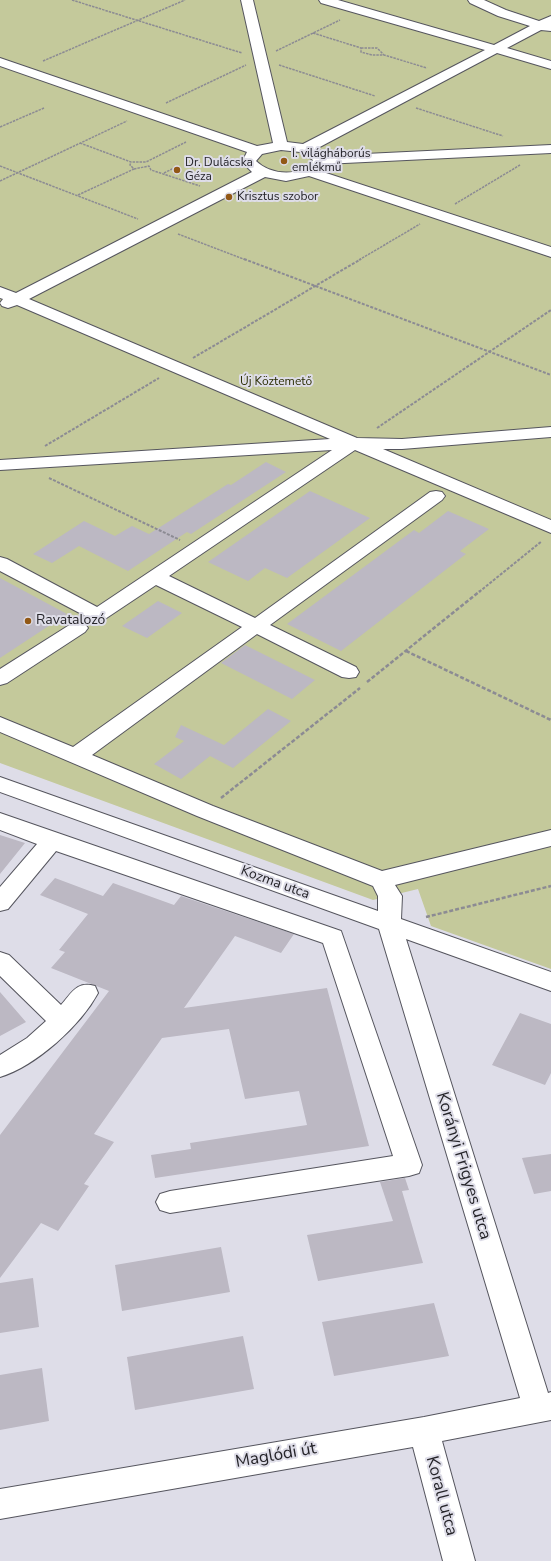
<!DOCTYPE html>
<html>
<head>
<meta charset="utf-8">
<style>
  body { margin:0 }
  canvas { display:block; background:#dedde8 }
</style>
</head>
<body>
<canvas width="551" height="1561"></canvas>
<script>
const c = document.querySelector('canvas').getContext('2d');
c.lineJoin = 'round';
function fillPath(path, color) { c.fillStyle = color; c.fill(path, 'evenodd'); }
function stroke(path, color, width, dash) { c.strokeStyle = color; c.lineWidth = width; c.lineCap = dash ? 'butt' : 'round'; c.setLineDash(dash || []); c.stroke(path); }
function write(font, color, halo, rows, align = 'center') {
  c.font = font + ' "Nunito Sans",sans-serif'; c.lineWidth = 4; c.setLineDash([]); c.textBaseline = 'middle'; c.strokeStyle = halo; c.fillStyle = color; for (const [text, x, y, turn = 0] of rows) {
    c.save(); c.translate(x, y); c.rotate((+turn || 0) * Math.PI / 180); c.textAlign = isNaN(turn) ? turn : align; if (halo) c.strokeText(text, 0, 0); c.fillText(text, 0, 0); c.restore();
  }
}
fillPath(new Path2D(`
  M0,0h551v969l-120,-43 -13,-37 -45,11 -373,-137z`), '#c4c99b');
fillPath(new Path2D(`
  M266,462l20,10 -95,62 -4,-2 -59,39 -49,-25 -27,17 -19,-9 51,-33 31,15 17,-10 17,8 79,-50 3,1z
  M310,491l60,27 -83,60 -22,-10 -17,13 -40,-19z
  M448,511l41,18 -29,22 6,3 -125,97 -54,-27 127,-94 5,3z
  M0,578l67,36 -67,44z
  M158,601l24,12 -35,25 -25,-12z
  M245,645l70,35 -23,19 -71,-36z
  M268,709l23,12 -58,47 -23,-12 -29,23 -27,-15 30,-23 -9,-4 6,-12 43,20z
  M0,835l25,8 -25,31z
  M55,878l48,18 10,-13 61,22 7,-9 113,38 -13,19 -46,-17 -51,72 143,-20 42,158 -214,32 -4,-23 40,-6 -1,-6 117,-18 -8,-34 -54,8 -16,-70 -67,9 -68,96 20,8 -30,42 5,2 -31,45 -17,-8 -41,55v-143l109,-144 -58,-23 14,-16 -6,-2 29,-36 -48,-19z
  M0,992l26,30 -26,14z
  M520,1013l31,11v49l-6,12 -53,-20z
  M551,1154v37l-17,3 -12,-36z
  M405,1178l4,12 -7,1 21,72 -105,18 -11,-46 86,-14 -13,-39z
  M221,1247l9,45 -108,19 -7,-46z
  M33,1278l6,49 -39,6v-50z
  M434,1303l15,53 -115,20 -12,-54z
  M243,1336l11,53 -119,21 -8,-53z
  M42,1368l7,53 -49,9v-55z`), '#bcb8c3');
const minor = new Path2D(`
  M241,0h12l34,142 16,2 182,-94 -164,-47 -2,-3h19l156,45 36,-19 -32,-10 -28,-13 -2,-3h16l22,10 33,11 12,-5v15l-10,-1 -34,18 44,13v8l-54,-16 -181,96 8,7 227,-11v8l-227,11 -4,7 231,76v10l-242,-81 -23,5 -21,-4 -236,122 328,139 45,1 149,-12v10l-149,12h-19l168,71v13l-196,-83 -186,126 86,42 175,-126 6,-1 6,1 3,4 -3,4 -172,125 86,42 3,5 -3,5 -7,1 -7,-1 -85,-43 -165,121 121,51 169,65 169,-41v16l-156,39 7,11 -1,23 150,53v19l-145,-52 142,454 3,-1v28l-109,21 33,120h-32l-30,-114 -413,72v-30l424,-72 96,-19 -141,-469 -379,-137v-15l378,134v-15l-5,-10 -176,-70 -197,-84v-15l73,30 169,-120 -86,-42 -51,34 -7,2 -7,-2 -91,-48v-14l7,2 90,48 235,-157 -332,20v-10l330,-21 -313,-134 -9,3 -6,-2 -2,-3 3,-4 -3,-1v-11l16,6 236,-121 -10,-10 5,-10 -247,-86v-8l257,88 16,-3zM281,150l19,2 13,8c-12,18 -43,15 -57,1l6,-7z
  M78,622l7,2 3,4 -3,4 -78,51 -7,2v-16l71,-45z
  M0,813l341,118 81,234 -3,8 -10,3 -239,37 -10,-3 -4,-8 4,-8 10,-3 223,-35 -70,-213 -267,-92 -48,58 -8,2v-24l37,-43 -37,-14z
  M0,952l9,3 52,50c11,-12 15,-24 34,-19l3,7c-17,32 -62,73 -98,84v-22l27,-17 19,-17 -46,-45z`);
stroke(minor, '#55555e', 2);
stroke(new Path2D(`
  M72,0l170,53
  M313,33l48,15v4l11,3h12l43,13
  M361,48h16l7,7
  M276,51l64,-31
  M43,61l142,-61
  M279,65l96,31
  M166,103l80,-38
  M416,108l87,28
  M0,127l44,-19
  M80,143l51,19h15l40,-20
  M0,166l138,53
  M134,169l15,-3 2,4 49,16
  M164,173l10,-5
  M0,181l127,-60
  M78,195l56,-26 -4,-4 1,-3
  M455,204l65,-39
  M178,234l68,26
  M359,260l61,-36`), '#8c8b93', 1.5, [2.5, 1]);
stroke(new Path2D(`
  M244,259l307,116
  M193,358l168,-99
  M377,428l174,-118
  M45,446l114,-68
  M49,478l131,62
  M479,592l63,-51`), '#8c8b93', 2, [3, 1.5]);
stroke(new Path2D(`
  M406,651l145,69
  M367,682l113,-91
  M221,798l139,-110
  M426,917l125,-31`), '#8c8b93', 2.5, [4, 2]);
fillPath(minor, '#fff');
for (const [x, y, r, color] of [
  [284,161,4,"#925815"],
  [177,170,4,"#925815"],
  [229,197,4,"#925815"],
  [28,621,4,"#925815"]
]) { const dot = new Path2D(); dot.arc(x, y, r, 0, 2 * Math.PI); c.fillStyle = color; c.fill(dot); stroke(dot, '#dedde8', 1.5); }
write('12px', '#26252a', '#dedde8', [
  ["I. világháborús",292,154],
  ["emlékmű",292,168],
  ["Dr. Dulácska",185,163],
  ["Géza",185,177],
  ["Krisztus szobor",237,197]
], 'left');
write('12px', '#2a2d02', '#dedde8', [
  ["Új Köztemető",276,382]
]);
write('14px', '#26252a', '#dedde8', [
  ["Ravatalozó",36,621]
], 'left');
write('14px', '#26252a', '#dedde8', [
  ["Kozma utca",275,883,20]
]);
write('17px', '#26252a', '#dedde8', [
  ["Korányi Frigyes utca",463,1166,73],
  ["Maglódi út",276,1456,-10],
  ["Korall utca",441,1496,75]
]);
</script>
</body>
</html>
